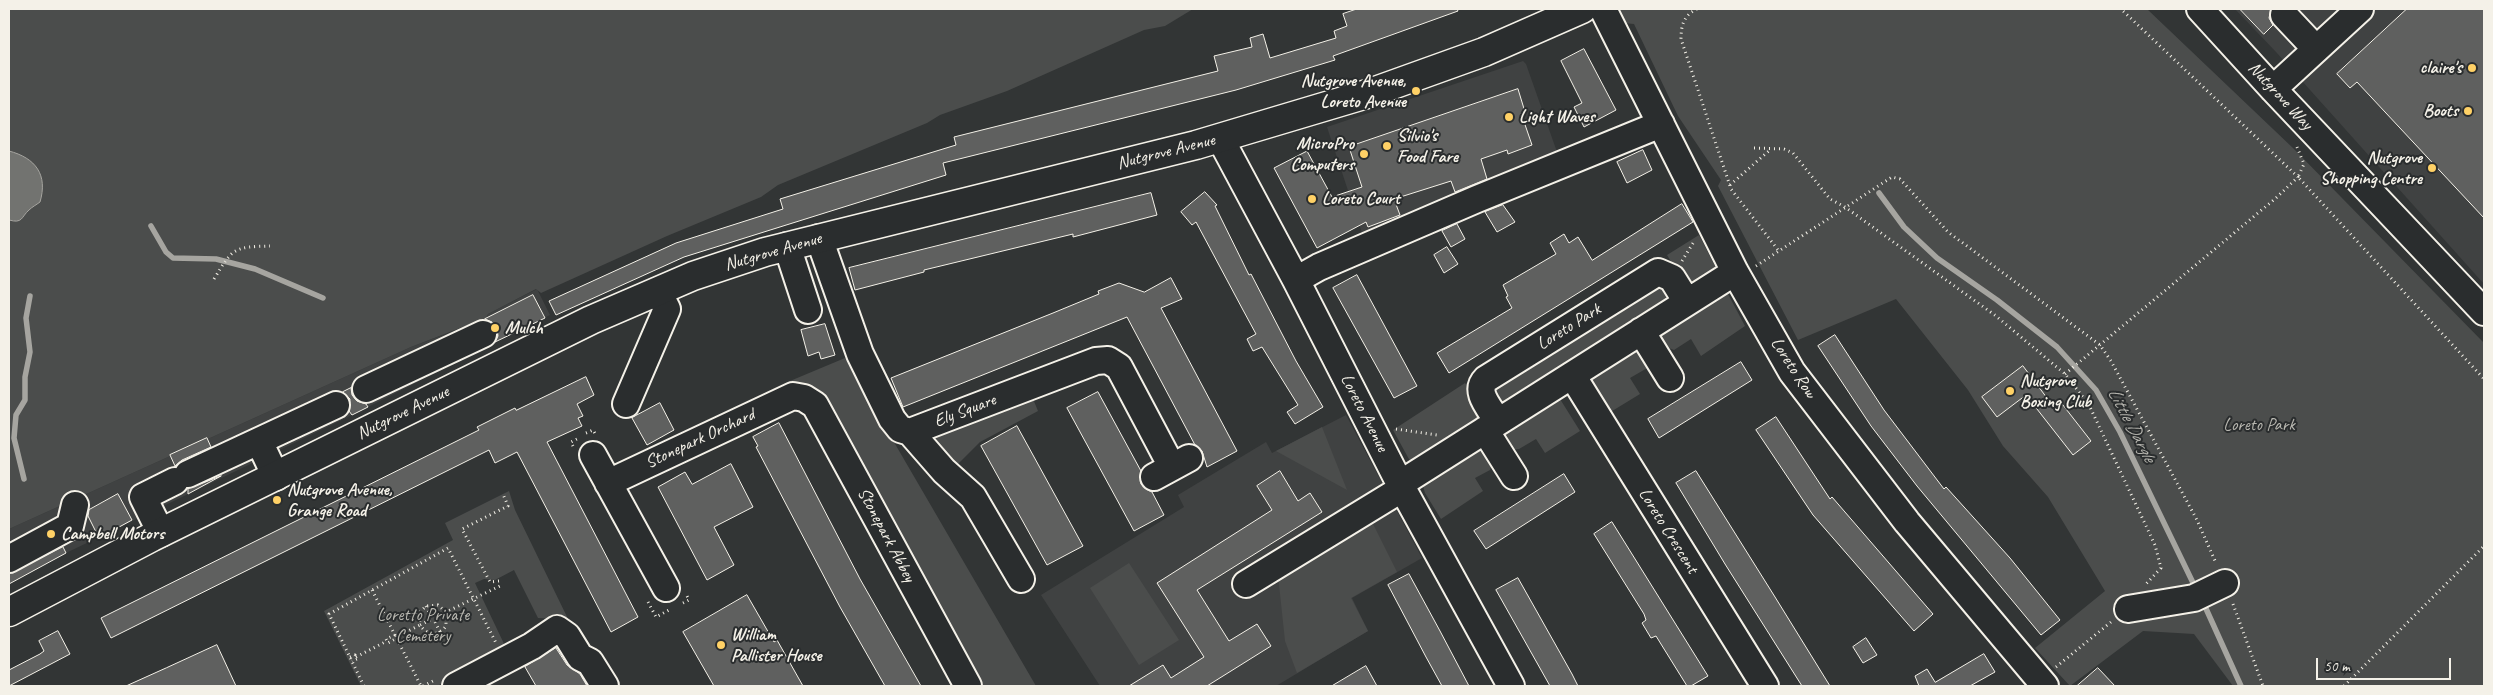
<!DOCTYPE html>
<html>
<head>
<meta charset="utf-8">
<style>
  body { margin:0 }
  #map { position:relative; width:2493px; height:695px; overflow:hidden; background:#323535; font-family:Caveat,sans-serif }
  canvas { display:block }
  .frame { position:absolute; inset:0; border:10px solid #f4f1e8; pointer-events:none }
  .scale { position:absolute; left:2316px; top:658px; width:135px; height:22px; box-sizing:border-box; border:2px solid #f4f1e8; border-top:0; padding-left:6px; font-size:15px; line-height:18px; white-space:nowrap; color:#f4f1e8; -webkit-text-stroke:4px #2a2d2e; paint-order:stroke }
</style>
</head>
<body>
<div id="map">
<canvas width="2493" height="695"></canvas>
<div class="frame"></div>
<div class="scale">50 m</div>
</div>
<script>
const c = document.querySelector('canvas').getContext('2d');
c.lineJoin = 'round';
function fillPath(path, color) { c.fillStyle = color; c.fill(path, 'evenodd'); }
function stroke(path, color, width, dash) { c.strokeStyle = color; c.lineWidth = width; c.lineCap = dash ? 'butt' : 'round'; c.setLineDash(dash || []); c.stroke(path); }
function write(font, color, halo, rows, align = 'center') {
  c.font = font + ' Caveat,sans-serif'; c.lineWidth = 4; c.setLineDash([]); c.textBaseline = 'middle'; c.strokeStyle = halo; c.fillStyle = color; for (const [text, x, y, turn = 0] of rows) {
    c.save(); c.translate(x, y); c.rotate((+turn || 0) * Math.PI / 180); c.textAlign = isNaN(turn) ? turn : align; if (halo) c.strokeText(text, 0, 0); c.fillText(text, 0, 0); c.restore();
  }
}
fillPath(new Path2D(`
  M2235,9h249v275l-208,-232z
  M1523,61l3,3 37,105 -195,82 -41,-124z
  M537,289l13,26 -198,100 -286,138 -57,31v-55l402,-182 75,-28 2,-5z
  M1346,415l76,143 -70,40 16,33 -92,55h-176l-59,-91 143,-88 -6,-12 88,-53 6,11z`), '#404242');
fillPath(new Path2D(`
  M9,9h1184l-28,17 -21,4 -137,61 -67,24 -13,8 -149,62 -17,12 -94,39 -126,57 -5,-4 -48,25 -2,4 -75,29 -402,182z
  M1614,9h533l147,140 190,194v343h-251l-39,-52 -51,-3 -73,55 -35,-38 70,-57 -57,-94 -45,-51 -35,-56 -72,-91 -98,41 -80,-154 3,-6 -43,-64 -44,-92 -11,-1z
  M1699,235l18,35 -21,18 -18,-15 -11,-18z
  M1655,281l15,6 1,16 -163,103 -12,-3 -6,-13z
  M1728,294l17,32 -44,30 -10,-17 -17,11 -10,-4 -6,-9c9,-21 49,-37 70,-43z
  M1643,346l6,21 -19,11 10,16 -36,22 -17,-34 19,-16z
  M845,358l191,328h-58l-167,-297 -21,-8z
  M1465,383l18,25 2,16 -65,39 -10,-2 -17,-31z
  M1031,394l7,17 -58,31 -24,24 -22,-20 -1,-12z
  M1560,399l20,32 -35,22 -9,-14 -17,10 -9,1 -8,-19 43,-28z
  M1322,427l25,63 -71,-39z
  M1482,442l11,18 -3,10 -15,8 8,13 -42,28 -16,-26 -2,-7 6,-10z
  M509,491l6,19 56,115 -13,-6 -20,-1 -24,-48 -19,10 -11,-1 -9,4 32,67 -70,36h-76l-37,-75 129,-71 -8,-17z
  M1369,516l28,56 -46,26 17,33 -71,42 -12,-32 -7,-66z
  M1129,563l50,77 -40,25 -49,-77z`), '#4b4d4c');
const water = new Path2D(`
  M9,151c27,7 39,24 31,51 -4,3 -8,5 -11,8 -8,7 -6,14 -20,10z`);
fillPath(water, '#727370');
stroke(water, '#a6a5a0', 1);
stroke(new Path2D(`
  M1879,193l25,34 33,31 60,42 60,47 39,43 24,42 76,157
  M151,226l15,26 7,6 43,1 39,10 68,29
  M24,479l-10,-41 2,-23 9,-15v-23l5,-25 -4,-34 4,-22
  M2203,602l38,84`), '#a6a5a0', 5.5);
const building = new Path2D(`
  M1357,9h100l1,2 -125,45 2,4 -99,30 -293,73 3,12 -262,82 -128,58 -7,-14 127,-58 107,-34 -3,-10 176,-54 -2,-8 264,-66 -4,-15 38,-9 -2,-9 13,-4 7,24 66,-20 -2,-7 13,-5 -4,-12z
  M2240,9h31l-2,9 4,7 -9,9z
  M2407,9h77v209l-127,-136 -7,6 -13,-14z
  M1584,49l32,61 -32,17 -10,-20 8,-4 -21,-42z
  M1518,89l7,23 -4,1 11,32 -24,9 -1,-4 -26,9 6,20 -32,13 -4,-11 -57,18 6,16 -32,12 -2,-5 -49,26 -43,-80 33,-17 25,46 30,-10 -13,-40z
  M1643,150l9,20 -25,13 -10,-21z
  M1205,192l12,13 -2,1 34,69 2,-1 45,87 27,46 -28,17 -8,-12 11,-7 -36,-58 -9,4 -6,-12 9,-5 -13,-24 -47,-88 -4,3 -11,-13z
  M1151,193l6,22 -84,22v-3l-149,36v2l-69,18 -6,-22z
  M1682,204l11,18 -244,151 -12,-20 75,-45 -6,-11 2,-1 -5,-11 53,-31 -6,-11 14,-9 5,9 9,-6 14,23z
  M1503,205l12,17 -18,10 -12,-20z
  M1457,224l8,15 -14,8 -9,-16z
  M1447,247l11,17 -14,9 -10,-18z
  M1357,275l60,111 -23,12 -61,-110z
  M1171,278l11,21 -21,9 76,143 -30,16 -5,-16 -7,-6 -68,-128 -224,90 -12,-29 162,-65 46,-19 -1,-3 21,-8 25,9z
  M533,295l12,23 -50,24 3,-6 -1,-8 -5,-6 -7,-3z
  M825,324l10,31 -14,4 -2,-7 -11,4 -7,-26z
  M1835,335l49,75 60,79 2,-2 64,71 50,62 -19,15 -124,-149 -46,-60 -53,-80z
  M1741,362l11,18 -93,58 -11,-19z
  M2023,366l30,40 6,-6 32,41 -18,14 -47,-60 -29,22 -15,-20z
  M586,377l8,18 -17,9 6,12 -5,2 4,8 -35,16 91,175 -27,15 -94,-180 -22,11 -6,-13 -378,188 -10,-20 378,-188 -2,-3 38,-19 1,2z
  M351,388l1,7 5,6 9,3 2,3 -16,8 -3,-4 1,-12 -7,-7z
  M1098,392l43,79v13l5,5 6,3 12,23 -30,16 -67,-123z
  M660,403l14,27 -27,15 -15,-27z
  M1776,417l54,82 2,-2 101,117 -19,17 -101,-116 -57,-85z
  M779,423l81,156 61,107h-36l-45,-79 -84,-160 2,-1 -5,-9z
  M1017,426l66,120 -36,19 -66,-119z
  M207,438l4,9 -29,13 -7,6 -5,-11z
  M731,464l22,43 -39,20 20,38 -27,15 -49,-93 27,-15 7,12z
  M1280,471l18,30 12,-8 12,19 -125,78 32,51 28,-17 14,22 -64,40h-78l34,-21 8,13 33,-21 -47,-74 115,-73 -15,-24z
  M1696,471l79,126 55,89h-28l-77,-122 -49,-81z
  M1564,474l11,18 -89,57 -12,-18z
  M221,476l-33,18v-5z
  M118,494l14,26 -33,18 -11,-22 1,-6z
  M1612,522l96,154 -17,10h-4l-31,-50 -5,2 -9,-15 4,-3 -2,-6 -50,-80z
  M63,547l3,6 -57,31v-10z
  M1409,574l31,57 29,55h-27l-16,-29 -38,-72z
  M1518,578l54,96 6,12h-28l-54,-96z
  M747,595l27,47 3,-2 26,46h-89l-31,-54z
  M58,631l12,23 -61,32v-16l31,-16 4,-3 -5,-10z
  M1866,638l11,17 -14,8 -10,-16z
  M217,645l19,41h-110l40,-18z
  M556,648l11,17 13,9 7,12h-51l-11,-19z
  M1984,654l11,18 -25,14h-51l-4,-10 12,-7 8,13z
  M1366,666l11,20h-45z
  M2098,668l17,18h-38z`);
fillPath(building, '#5f605f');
stroke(building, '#f4f1e8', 1);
const minor = new Path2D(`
  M1603,9l132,263 57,100 115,150 138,164
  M2200,9l73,80 211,223
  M2284,15l32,34
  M2273,89l87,-80
  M1220,138l76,142 104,204 111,202
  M819,238l41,116 32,65 8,10 10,3 186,-71 12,-1 11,7 53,100
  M787,246l21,64
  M1296,280l23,-13 158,-68 184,-75
  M1641,331l29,47
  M1572,375l193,311
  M366,389l117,-55
  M626,404l41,-95 -9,-18
  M1498,422c-7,-13 -25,-30 -12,-43l172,-107 14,6 15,24
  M1485,430l29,46
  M910,432l34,39 29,26 48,82
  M259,441l17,36
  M593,455l73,133
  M188,474l148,-69
  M1154,477l35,-19
  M608,483l185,-87 11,2 11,7 153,281
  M161,533l-18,-36 32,-16
  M9,559l61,-33 5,-21
  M1246,584l149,-91 5,-9 335,-212
  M2128,609l66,-11 31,-15
  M456,686l76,-40 25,-17 10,7 13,21 10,5 15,24`);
const major = new Path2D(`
  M9,612l143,-75 439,-217 102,-44 72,-24 431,-107 171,-51 117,-42 98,-43`);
stroke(minor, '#f4f1e8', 30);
stroke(major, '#f4f1e8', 31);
stroke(new Path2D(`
  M1697,9c-13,6 -16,16 -16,30l50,150 47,61
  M2297,147l7,17 -6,13 186,202
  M1754,148l30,1 9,4 37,46 15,8 151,109 69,58 24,31 66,140 6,23 -15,16
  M1730,185l41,-36
  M1682,261l13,-21
  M1756,266l136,-89 8,2 48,53 152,113 11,16 86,159 19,43
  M214,279c19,-31 19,-32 56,-33
  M2065,374l211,-176 22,-21 -177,-168
  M1396,429l41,6
  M586,433l7,-3 3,5
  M573,446l-2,-4 8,-4
  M499,581l-9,1 -28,-53 46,-23 -5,-12
  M372,590l49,96
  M648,602l8,15 13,-7
  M683,603l6,-3 -3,-6
  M2233,604l30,82
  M426,606l5,10
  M430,620l-10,5c7,11 19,11 26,1v-14l-10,5
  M435,622l5,10
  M395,635l-9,4 2,4 9,-5
  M396,637l24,-12 -1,-12 7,-7 12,-1 8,7 56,-27
  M350,657l5,-2 2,4 -5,2
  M356,657l31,-16
  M2056,667l55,-45
  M364,686l-35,-72 119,-66 48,95
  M423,686l12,-6
  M2344,686l140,-140`), '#f4f1e8', 3, [1, 4]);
stroke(minor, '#2a2d2e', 26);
stroke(major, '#2a2d2e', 28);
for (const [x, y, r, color] of [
  [2472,68,5,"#ffd166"],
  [1416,91,5,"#ffd166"],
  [2468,111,5,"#ffd166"],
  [1509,117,5,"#ffd166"],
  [1387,146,5,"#ffd166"],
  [1364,154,5,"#ffd166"],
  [2432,168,5,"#ffd166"],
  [1312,199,5,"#ffd166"],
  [495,328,5,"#ffd166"],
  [2010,391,5,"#ffd166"],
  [277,500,5,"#ffd166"],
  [51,534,5,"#ffd166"],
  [721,645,5,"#ffd166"]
]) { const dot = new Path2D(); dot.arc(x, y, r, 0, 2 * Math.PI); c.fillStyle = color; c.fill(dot); stroke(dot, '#2a2d2e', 2); }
write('bold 18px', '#f4f1e8', '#2a2d2e', [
  ["claire's",2462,68,"right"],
  ["Nutgrove Avenue,",1406,81,"right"],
  ["Loreto Avenue",1406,102,"right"],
  ["Boots",2458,111,"right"],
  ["Light Waves",1519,117],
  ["Silvio's",1397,136],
  ["Food Fare",1397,157],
  ["MicroPro",1354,144,"right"],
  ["Computers",1354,165,"right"],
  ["Nutgrove",2422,158,"right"],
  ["Shopping Centre",2422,179,"right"],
  ["Loreto Court",1322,199],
  ["Mulch",505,328],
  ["Nutgrove",2020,381],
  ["Boxing Club",2020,402],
  ["Nutgrove Avenue,",287,490],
  ["Grange Road",287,511],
  ["Campbell Motors",61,534],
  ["William",731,635],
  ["Pallister House",731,656]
], 'left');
write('18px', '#f4f1e8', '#2a2d2e', [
  ["Nutgrove Way",2280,96,47],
  ["Nutgrove Avenue",1166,152,-14],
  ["Nutgrove Avenue",773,252,-16],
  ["Loreto Park",1569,327,-32],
  ["Loreto Row",1793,368,57],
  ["Ely Square",965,411,-21],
  ["Nutgrove Avenue",403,413,-26],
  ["Loreto Avenue",1364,413,63],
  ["Stonepark Orchard",700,439,-25],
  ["Loreto Crescent",1668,531,58],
  ["Stonepark Abbey",886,535,62]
]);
write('18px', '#b9b8b1', '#2a2d2e', [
  ["Loreto Park",2259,425],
  ["Loretto Private",423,615],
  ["Cemetery",423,636]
]);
write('italic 19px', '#b3b2ac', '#2a2d2e', [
  ["Little Dargle",2131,425,62]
]);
</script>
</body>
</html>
